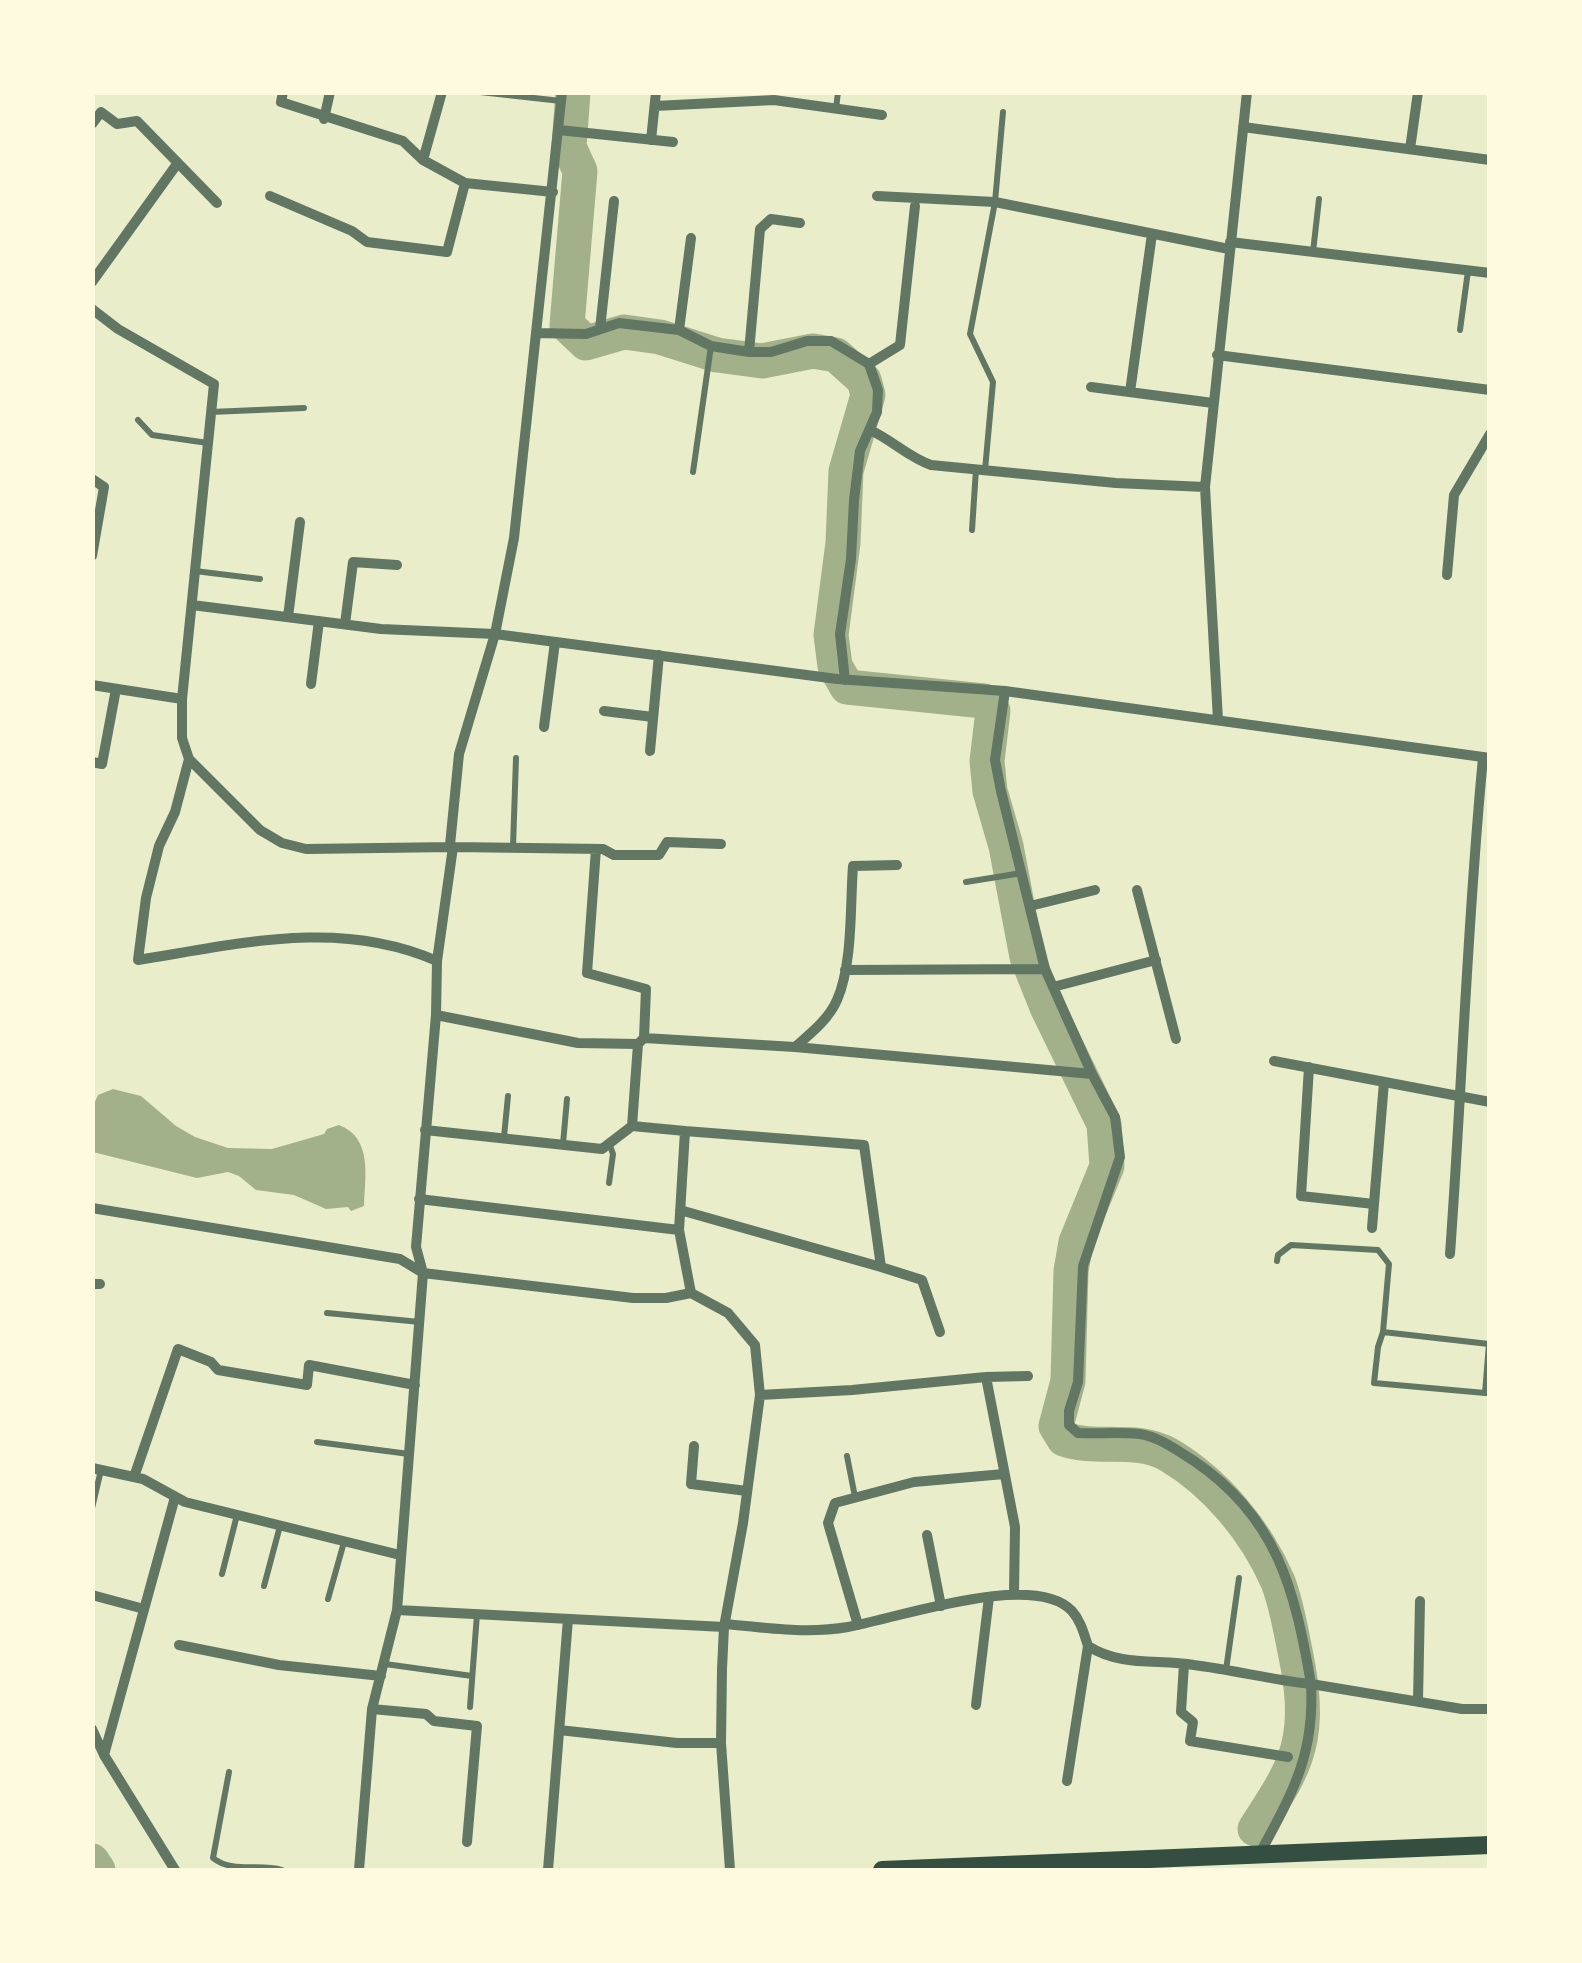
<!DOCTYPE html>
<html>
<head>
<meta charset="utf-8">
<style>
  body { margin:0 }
  #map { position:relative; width:1582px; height:1963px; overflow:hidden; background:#e9edc9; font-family:"Exo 2",sans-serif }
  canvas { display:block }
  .frame { position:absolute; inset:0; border:95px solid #fefae0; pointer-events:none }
</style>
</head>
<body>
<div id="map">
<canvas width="1582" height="1963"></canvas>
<div class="frame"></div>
</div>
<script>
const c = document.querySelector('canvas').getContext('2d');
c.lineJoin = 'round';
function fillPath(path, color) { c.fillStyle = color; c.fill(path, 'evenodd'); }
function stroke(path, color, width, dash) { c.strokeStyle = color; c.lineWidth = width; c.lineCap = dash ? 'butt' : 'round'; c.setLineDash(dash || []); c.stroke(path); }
fillPath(new Path2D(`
  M113,1089l28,7 35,30 19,11 33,11 44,1 52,-15 3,-5 12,-4c34,13 26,52 25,81l-13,5 -3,-4 -22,2 -32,-14 -38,-5 -17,-14 -11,-4 -31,6 -104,-26v-46l5,-11z`), '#a3b18a');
stroke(new Path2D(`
  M573,92l-4,55 11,24 -13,154 19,18 38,-11 36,5 57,18 45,6 51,-10 23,4 28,25 4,15 -22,76 -3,72 -12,92 4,31 12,21 137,14 9,10 -6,50 3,30 16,55 21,111 20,50 57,117 3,42 -31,76 -5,29 -3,110 -12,45 8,13c33,12 72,-3 105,16 47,28 87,76 109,127 9,23 13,50 18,74 6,30 10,62 2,92 -8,30 -26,54 -43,81
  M92,1861l6,9`), '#a3b18a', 35);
stroke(new Path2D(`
  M480,92l81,9
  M836,109l2,-17
  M1313,252l6,-53
  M1460,330l8,-59
  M211,412l93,-4
  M138,420l14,15 56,8
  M985,470l8,-88 -23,-48 25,-132 8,-90
  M693,472l18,-126
  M972,530l4,-61
  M195,571l65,8
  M513,847l3,-89
  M966,882l56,-9
  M504,1137l4,-41
  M563,1144l4,-45
  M609,1183l4,-29 -4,-11
  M1277,1261l1,-6 13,-10 87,5 11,14 -6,68
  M327,1313l93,9
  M1485,1393l4,-49 -106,-12 -5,15 -4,36 111,10h5
  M317,1442l92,12
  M847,1456l8,41
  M92,1508l9,-38
  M222,1574l15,-59
  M264,1586l16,-60
  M328,1599l16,-57
  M385,1664l87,12
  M1226,1670l13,-92
  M470,1707l7,-93
  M229,1772l-16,86c20,16 46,5 69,12`), '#617663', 6);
stroke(new Path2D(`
  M283,92l-2,10 122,39 20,19 42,23 88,9
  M562,92l-26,241 50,1 33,-11 60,7 32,16 38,6h22l36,-11h24l38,23 9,26 -1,22 -17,39 -6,49 -3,59 -11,75 5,46
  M655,106l119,-6 108,15
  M324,119l6,-27
  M92,124l9,-12 16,12 20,-3 80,82
  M1243,127l247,33
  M559,130l114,12
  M651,140l5,-48
  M1410,149l8,-57
  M423,160l19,-68
  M270,196l82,35 15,11 80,10 18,-69
  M877,196l118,6 234,47
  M1230,242l260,31
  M92,282l85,-118
  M92,309l26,20 96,55 -32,315v39l7,21 71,71 22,13 24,6 147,-2 -16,114 -1,54 142,28 60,1 6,-6 151,9 297,27 -47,-105 -44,-178 -6,-31 10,-69 485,67
  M600,329l14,-128
  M679,330l12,-92
  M749,352l11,-123 11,-10 29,4
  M1217,355l273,35
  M869,364l31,-19 15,-139
  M1091,387l122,16
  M1130,392l22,-158
  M870,430c22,10 38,27 61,35l185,18 89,4
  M92,479l12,8 -12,69
  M1447,575l7,-80 36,-61
  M192,605l189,24 114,5 19,-96 22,-205
  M288,617l12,-95
  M345,624l8,-62 44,3
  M311,684l8,-63
  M92,685l90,14
  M604,711l49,6
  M1218,720l-13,-233 42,-395
  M544,727l11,-85
  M650,751l9,-96
  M189,759l-14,53 -16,34 -13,52 -8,62c101,-16 201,-42 299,1
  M92,762l10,2 14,-75
  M450,845l9,-91 36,-120 342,45 168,12
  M453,847l150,2 11,6h45l8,-13 54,2
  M596,849l-9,124 59,16 -2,49
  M1137,890l39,149
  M1030,906l65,-16
  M845,970l200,-1
  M1053,987l103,-27
  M795,1047c15,-13 34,-28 42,-47 16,-36 13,-95 16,-134l44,-1
  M1274,1061l216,41
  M1309,1067l-8,129 73,8
  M425,1130l177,19 30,-23
  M419,1199l260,31
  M92,1208l308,51 23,14
  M680,1210l201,57 -17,-122 -179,-14
  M1372,1228l12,-146
  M1450,1254c12,-166 17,-331 33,-496
  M881,1267l41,13 18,52
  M423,1273l-7,-26 20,-232
  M92,1284h8
  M691,1293l37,20 27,32 5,50 -17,128 -19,104 -2,42 -1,74 9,127
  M760,1395l92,-5 134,-13
  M694,1446l-3,38 56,7
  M92,1468l51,11 42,23 215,53
  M134,1477l44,-128 33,13 7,8 89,15 2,-20 106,20
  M927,1535l14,71
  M1014,1593l1,-66 -29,-150 42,-1
  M92,1595l52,14
  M397,1610l327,17
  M725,1624c42,4 82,10 123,3 50,-9 186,-57 224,-16 9,10 12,23 16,35 33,21 69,13 106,19 40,5 78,15 117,19 -16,-94 -34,-167 -117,-223 -16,-10 -36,-25 -55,-27 -20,-2 -41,0 -61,-1l-9,-8v-14l9,-29 5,-116 37,-109 -5,-40 -23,-43
  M858,1625l-30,-102 7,-20 79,-21 90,-8
  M179,1645l100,20 102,11
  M1184,1664l-3,48 12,10 -3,19 98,16
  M1418,1701l2,-100
  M976,1705l13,-108
  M372,1709l54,5 8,7 43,5 -10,116
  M92,1729l12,26 71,115
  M559,1730l118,13h44
  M104,1755l71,-258
  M1067,1781l21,-135
  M1259,1855c33,-61 56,-100 52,-171l151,25h28
  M359,1870l13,-161 25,-99 26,-337 210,25h33l25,-5 -12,-63 6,-99 -53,-5 6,-82
  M548,1870l20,-251`), '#617663', 10);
stroke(new Path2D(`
  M882,1870l608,-25`), '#344e41', 18);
</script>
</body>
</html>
